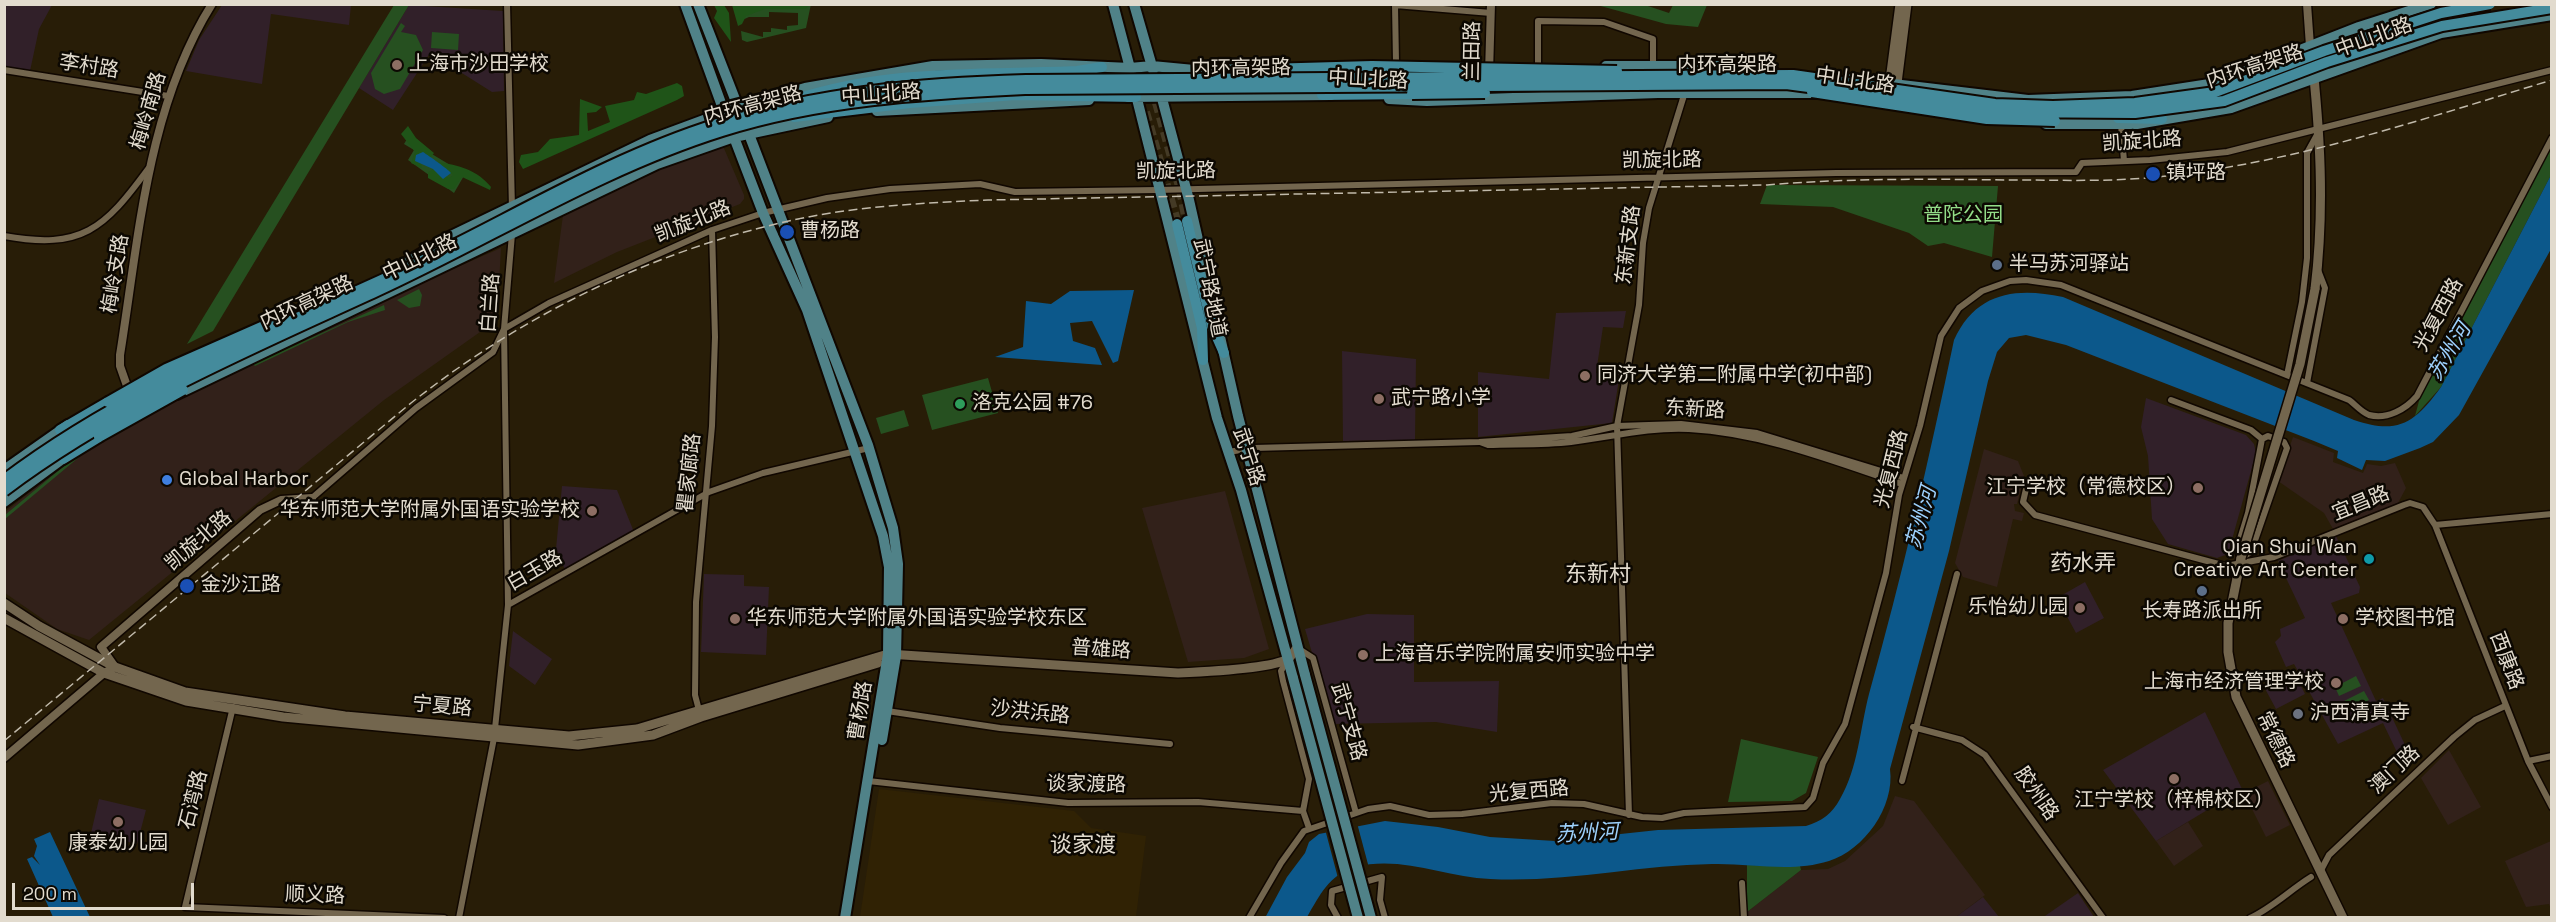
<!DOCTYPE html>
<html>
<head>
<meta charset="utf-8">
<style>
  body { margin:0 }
  #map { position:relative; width:2556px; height:922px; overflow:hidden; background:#281d07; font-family:"Space Grotesk",sans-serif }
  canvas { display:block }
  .frame { position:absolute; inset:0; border:6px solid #e2dbce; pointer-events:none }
  .scale { position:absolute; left:12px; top:883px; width:182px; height:27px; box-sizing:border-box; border:3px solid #e2dbce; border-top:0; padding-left:8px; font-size:18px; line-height:21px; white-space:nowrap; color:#e2dbce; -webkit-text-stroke:4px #0c0802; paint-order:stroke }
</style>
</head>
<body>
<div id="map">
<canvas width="2556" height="922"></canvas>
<div class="frame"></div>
<div class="scale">200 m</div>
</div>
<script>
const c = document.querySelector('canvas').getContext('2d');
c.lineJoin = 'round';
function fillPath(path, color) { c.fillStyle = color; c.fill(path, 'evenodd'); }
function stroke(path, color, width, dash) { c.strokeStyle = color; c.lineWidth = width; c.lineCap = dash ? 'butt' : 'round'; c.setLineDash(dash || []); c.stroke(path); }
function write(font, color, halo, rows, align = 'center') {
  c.font = font + ' "Space Grotesk","Noto Sans SC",sans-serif'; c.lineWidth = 5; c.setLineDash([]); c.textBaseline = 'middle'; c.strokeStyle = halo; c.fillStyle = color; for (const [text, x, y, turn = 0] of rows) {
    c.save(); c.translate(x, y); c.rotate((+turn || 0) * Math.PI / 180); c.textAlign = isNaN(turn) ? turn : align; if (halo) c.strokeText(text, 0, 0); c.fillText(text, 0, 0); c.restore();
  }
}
fillPath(new Path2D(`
  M723,146l21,49v4l-4,5 -123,48 -63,31 9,-68 116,-54z
  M501,248l-4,72 -113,80 -295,240 -32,-11 -52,-36 -1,-80 77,-62 58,-33 270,-130z
  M2293,437l41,16 -1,9 30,11 4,-9 14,2 14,-3 11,25 -8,15 -65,26 -9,-16 -46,-32z
  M1984,449l34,12 6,15 -7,28h-3l1,7 9,2 -2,8 -9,-2 -16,68 -34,-10 -8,-14z
  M1225,491l44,158 -25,9 -56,4 -46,-154z
  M2449,750l32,57 -33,18 -27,-47z
  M2268,781l22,44 -24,12 -22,-44z
  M1895,796l19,5 71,94 -29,22 -208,1 -1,-6 54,-42 27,-1 17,-8 38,-35z
  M2188,822l15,24 -29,20 -18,-25z
  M2551,841v68l-2,-5 -23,3 -21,-46z`), '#32211a');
fillPath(new Path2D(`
  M879,789l195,22 17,17 55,8 -10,81h-276z`), '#302204');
fillPath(new Path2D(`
  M6,5h46l-13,24 -9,42 -25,-4z
  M222,5v-1l129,1 -2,20 -78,-11 -9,70 -76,-13 13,-31z
  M409,5l94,6 1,80 -12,1 -62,-39 -37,57 -34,-22z
  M1626,311l-3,17 -20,-1 -7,46h24l-8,50 -134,14v-65l71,7 7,-66z
  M1342,351l74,8 -1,81 -72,1z
  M2146,398l100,37 8,9 2,9 -28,101 -11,4 -49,-14 -16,-25 -4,-63 -7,-29z
  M562,486l55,4 17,42 -69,38 -9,-21z
  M2336,536l24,51 -1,6 -28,10 45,98 7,-3 30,64 -9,5 -21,-44 -45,21 -44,-80 -8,3 -11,-25 6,-6 -1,-7 25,-11 -27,-57z
  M704,574l40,1v11l25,1 -3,68 -65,-3z
  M2085,582l19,36 -28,15 -19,-35z
  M1367,614l47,1v67l85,-1 -2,51 -61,-10 -103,2 -28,-95z
  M513,631l39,28 -17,26 -26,-19z
  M2293,670l12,24 -29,15 -13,-24z
  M2205,712l37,77 -86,52 -53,-71z
  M99,799l47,11 -9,34 -46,-11z
  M2078,893l16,24 -52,1z
  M1983,897l16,20h-43z`), '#312029');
fillPath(new Path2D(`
  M811,4l-5,24 -59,14 -5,-2 -1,-9 22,6v-5h8v-4l16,2v-4l11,-1v-12l-29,-1v5h-20l-9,4 -6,-16z
  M394,5h15l-196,326 -26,13z
  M1597,5h48l24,8 4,-8h34l-9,22 -32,-3z
  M401,23l4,3 -4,6 15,3 7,15 -23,39 -16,5 -9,-5 -4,-16z
  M432,32l27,2 -1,16 -27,-2z
  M407,139l58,35 -11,19 -46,-33 6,-10 -10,-6z
  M2551,145v30l-110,212 -26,29 8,-30z
  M1767,185l231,1 -6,71 -48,-14 -16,3 -19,-13 -76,-26 -73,-3z
  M419,289l3,6 -2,11 -11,2 -12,-8z
  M384,305l1,5 -37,12 -93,44 -2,-2z
  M988,378l10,35 -66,17 -10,-35z
  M904,410l5,16 -28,8 -5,-16z
  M125,427l1,2 -42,24 -79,66v-4l77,-64z
  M2356,676l5,10 -22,10 -4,-9z
  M2364,691l5,9 -22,11 -5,-9z
  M1741,739l77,18 -12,36 -14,8 -64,1z
  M1747,865l53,1 1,4 -54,42z`), '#265020');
fillPath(new Path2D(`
  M714,5h10l5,8 2,29 -17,-24 3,-7z
  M732,5h77l-3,4h-41l-19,7 -4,8 -4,2z
  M677,83l5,3 2,10 -7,4 -154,69 -4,-7 2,-7 17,-3 12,-13 29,-4 1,-36 22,8 -6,5 -9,1 1,18 22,-9 -5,-16 29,-6 3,-8 9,2z
  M408,126l8,12 18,15 -3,4 -11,3 2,8 -11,-5 4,-11 -14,-18z
  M437,162c22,3 40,8 54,25l-1,3 -28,-13 -8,12h-6l-20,-11v-6l5,-3 16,9 4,-3z`), '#1f5418');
fillPath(new Path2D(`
  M423,152c6,4 25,17 28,21l-8,6 -10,-10 -18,-8 1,-6z
  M2551,175v74l-92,166 -26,27 -13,6 -35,13 -19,-1 -4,10 -25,-12 1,-7 -24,-10 -248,-96 -40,-10 -17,3 -12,14 -9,29 -39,170 -59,218c5,38 -26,81 -61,92 -38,12 -79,2 -117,3 -74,1 -148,19 -222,15 -45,-2 -89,-24 -135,-12 -26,8 -35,28 -48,50l-42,1 22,-41 18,-24 4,-11 10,-8 66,-13 53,6 52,10 65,4 103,-11 148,-4c16,-5 26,-12 34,-27 18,-31 20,-70 29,-105 33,-118 60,-234 85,-354 22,-48 62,-53 109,-43l291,123c44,15 61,3 87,-33z
  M1943,206l16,6 6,6c-9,6 -17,3 -25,-4z
  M1134,290l-16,71 -5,2 -21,-42 -22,2 3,18 22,7 7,17 -107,-8 28,-10 3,-46 25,3 19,-13z
  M50,832l40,85h-37l-26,-58 5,-2 8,8 -6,-9 3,-10 -3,-7z`), '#0c588b');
fillPath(new Path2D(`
  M1357,823l12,45 -31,10 -13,-49z`), '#281d07');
stroke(new Path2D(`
  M1145,59l36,131 6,31
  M1145,112l32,112`), '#443a25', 10, [10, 5]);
const minor = new Path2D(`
  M507,4l5,204
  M1396,62l-1,-57 96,8
  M1538,67v-46l66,1 49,17v26
  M4,70l164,26
  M2121,124l3,37
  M4,236c78,14 100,-7 144,-67
  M2287,375l15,-73 5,-44v-105l11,-20
  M2307,383l18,-95 -7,-18
  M2171,400l80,30 11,9 -14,74 -11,36 4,9 10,-6 36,-104 -3,-6 -16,-6 -6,3
  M1480,442l8,3c28,-1 56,0 83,-3 40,-5 78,-15 118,-13 74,4 144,32 213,55
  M1228,452l26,-4 225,-6 93,-6 45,-10 64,-2 76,9 147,45
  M2026,489l-3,13 12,13 191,51 48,-9 130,-52 6,-2 13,4 12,18 93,236 24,46
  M312,498l104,-90 77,-56 11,-23 45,-26 163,-73 51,-17 64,-15 63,-9 90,-5 35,8 143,-2 678,-17 240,-1 6,-9 68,-3 77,-8 325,-82
  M2435,525l117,-11
  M508,605l-4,-276 8,-95
  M1299,649l14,9 43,155
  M1287,661l-6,10 2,10 26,98 -6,32 6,17
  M233,707l-48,200 259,11
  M887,711l113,17 170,16
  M700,714l-5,-19 1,-93 16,-176 3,-89 -3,-107
  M1913,727l49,13 23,15 118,163
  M2528,761l24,-5
  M868,781l200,22 130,-1 105,9
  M1902,781l55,-207
  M1629,815l-12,-389 22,-121 4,-62 6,-35 36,-116
  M2320,872l9,-17 125,-118 21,-17 30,-14
  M1742,883l2,35
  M459,918l35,-180 14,-133 201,-113 54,-19 106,-25
  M1249,918l32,-55 23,-32 64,-22 22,-3 39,9 33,-1 90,-11 32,1 58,13 20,1 22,-5 121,-6 8,-9 10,-35 22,-39 41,-151 13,-78 21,-69 21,-90 18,-28 23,-17 28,-10 16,-1 35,5 288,115c6,4 12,12 20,15 18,5 37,-6 48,-19l135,-258
  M1338,918l-7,-13 1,-14 50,-14 -2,23 5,18
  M2250,918c22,-10 40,-28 61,-41`);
const tertiary = new Path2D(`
  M2307,4l3,42
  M1489,73l2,-69
  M127,386l-7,-20v-11c19,-118 27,-247 92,-351
  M4,758l100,-85 11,-6 -14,-20 159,-137 21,-10 31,-2`);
const secondary = new Path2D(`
  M2311,49c9,81 14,159 4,240
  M1889,88l11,-84
  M1896,91l11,-87
  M2241,558l-13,65v29l8,45 107,221
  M4,603l35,23 76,41 70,25 160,24 224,20 68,-7 251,-75 290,19c23,-1 92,-4 110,-14 3,-2 6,-8 9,-11
  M4,618l100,55 82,28 97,16 295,28 75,-10 48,-18 177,-54`);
const primary = new Path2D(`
  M685,4l41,113
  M698,4l42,108
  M1113,4l18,68
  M1134,4l19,66
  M1606,66h112l55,5
  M1851,79l177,21 104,-4 84,-13 143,-56 72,-23
  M1135,91l82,327 24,72 52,188
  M1160,91l29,109 49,216 67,259
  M1128,97l203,-2
  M1389,99l38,2 231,-8h162
  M877,111l212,-11
  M2046,124h91l94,-16 210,-75 111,-18
  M747,129l121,316 25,83 5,36 -2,92 -14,84
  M732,132l31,81 44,97 76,226 6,31 -1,87 -43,264
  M399,267l50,-30 201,-97 89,-33 66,-19 128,-22 108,-2 89,4 22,-2 42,4 81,-1
  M177,394l480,-230 77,-27 94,-20
  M4,470l64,-45
  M4,502l65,-48`);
const trunk = new Path2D(`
  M1266,69l106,-3
  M1322,95l90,-1
  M794,100c91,-31 188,-25 283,-29l25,-4
  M794,117l116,-14 105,-8 121,2
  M2118,118l44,1
  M1187,221l25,105 12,27
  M1177,224l25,104 1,32
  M60,430l48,-28
  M63,459l36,-22`);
stroke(minor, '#100700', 9);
stroke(tertiary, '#100700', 11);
stroke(secondary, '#100700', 12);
stroke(primary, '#100700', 14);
stroke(trunk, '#100700', 14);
stroke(minor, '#73664e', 6);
stroke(tertiary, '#73664e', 8);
stroke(secondary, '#73664e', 9);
stroke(primary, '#508288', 10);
stroke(trunk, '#448b9c', 10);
stroke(new Path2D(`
  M4,741l407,-338c113,-89 245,-154 387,-184 62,-13 126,-16 190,-19l779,-15c82,-7 163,-6 245,-5 48,0 97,2 145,-3 138,-14 262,-57 395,-97`), '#c1baab', 1.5, [9, 4.5]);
const secondaryBridge = new Path2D(`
  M2241,558l59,-194 15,-75`);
const primaryBridge = new Path2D(`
  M1305,675l66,243
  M1293,678l65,240`);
const trunkBridge = new Path2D(`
  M1372,66l245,5
  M1812,92l175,27 68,2
  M1412,94l73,-1
  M108,402l58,-33 109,-48
  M99,437l84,-47
  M4,480c116,-88 253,-143 384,-203 110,-50 214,-117 329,-153 101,-32 204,-41 309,-44l767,-5 202,29 58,2 82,-3 80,-11 109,-41 117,-38 49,-9
  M4,491c114,-86 245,-141 373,-200 115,-53 224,-122 345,-160 98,-31 200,-37 303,-42l761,-5 210,28 139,1 89,-12 103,-39 115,-36 110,-18`);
stroke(secondaryBridge, '#100700', 12, []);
stroke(primaryBridge, '#100700', 14, []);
stroke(trunkBridge, '#100700', 14, []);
stroke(secondaryBridge, '#73664e', 9);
stroke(primaryBridge, '#508288', 10);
stroke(trunkBridge, '#448b9c', 10);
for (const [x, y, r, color] of [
  [397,65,6,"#8d6e63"],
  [2153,174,8,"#1a4fb4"],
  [787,232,8,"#1a4fb4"],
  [1997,265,6,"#5c6f8a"],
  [1585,376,6,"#8d6e63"],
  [1379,399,6,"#8d6e63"],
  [960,404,6,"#2e9e5b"],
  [167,480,6,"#3f7fe0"],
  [2198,488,6,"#8d6e63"],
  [592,511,6,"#8d6e63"],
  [2369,559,6,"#0f9aa8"],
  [187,586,8,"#1a4fb4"],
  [2202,591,6,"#5c6f8a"],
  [2080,608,6,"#8d6e63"],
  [735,619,6,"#8d6e63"],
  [2343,619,6,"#8d6e63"],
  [1363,655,6,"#8d6e63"],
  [2336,683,6,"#8d6e63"],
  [2298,714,6,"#6b7280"],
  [2174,779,6,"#8d6e63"],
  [118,822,6,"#8d6e63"]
]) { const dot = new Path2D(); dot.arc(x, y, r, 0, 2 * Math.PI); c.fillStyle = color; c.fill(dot); stroke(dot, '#0c0802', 2); }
write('20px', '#e2dbce', '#0c0802', [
  ["中山北路",2374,38,-20],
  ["兰田路",1473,51,-89],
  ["内环高架路",1727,66],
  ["李村路",89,67,9],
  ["内环高架路",2255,67,-18],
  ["内环高架路",1241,69,-1],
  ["中山北路",1368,80,3],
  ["中山北路",1855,81,8],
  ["中山北路",881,95,-4],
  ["内环高架路",753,106,-15],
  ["梅岭南路",149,111,-74],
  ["凯旋北路",2142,142,-4],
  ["凯旋北路",1662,161,-1],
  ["凯旋北路",1176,172,-1],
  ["凯旋北路",693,222,-22],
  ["东新支路",1629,245,-83],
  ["中山北路",420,258,-26],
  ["梅岭支路",116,274,-81],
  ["武宁路地道",1209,288,79],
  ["内环高架路",307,303,-25],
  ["白兰路",491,303,-86],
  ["光复西路",2439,315,-62],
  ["东新路",1695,410,3],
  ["武宁路",1248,457,72],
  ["光复西路",1892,469,-76],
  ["瞿家廊路",690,473,-84],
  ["宜昌路",2361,504,-22],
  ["凯旋北路",199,541,-41],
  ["白玉路",535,571,-30],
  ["普雄路",1101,650,4],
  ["西康路",2506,661,69],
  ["宁夏路",442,707,5],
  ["曹杨路",861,711,-81],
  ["沙洪浜路",1030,713,6],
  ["武宁支路",1348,722,74],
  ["常德路",2275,740,64],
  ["澳门路",2395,770,-43],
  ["谈家渡路",1086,785,1],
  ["光复西路",1529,792,-5],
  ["胶州路",2036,794,55],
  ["石湾路",194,800,-76],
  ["顺义路",315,896,2]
]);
write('20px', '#e2dbce', '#0c0802', [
  ["上海市沙田学校",409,65],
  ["镇坪路",2166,174],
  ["曹杨路",800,232],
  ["半马苏河驿站",2009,265],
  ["同济大学第二附属中学(初中部)",1597,376],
  ["武宁路小学",1391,399],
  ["洛克公园 #76",972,404],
  ["Global Harbor",179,480],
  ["江宁学校（常德校区）",2186,488,"right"],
  ["华东师范大学附属外国语实验学校",580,511,"right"],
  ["Qian Shui Wan",2357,548,"right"],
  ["Creative Art Center",2357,571,"right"],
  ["金沙江路",201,586],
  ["乐怡幼儿园",2068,608,"right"],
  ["长寿路派出所",2202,612,"center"],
  ["华东师范大学附属外国语实验学校东区",747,619],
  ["学校图书馆",2355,619],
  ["上海音乐学院附属安师实验中学",1375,655],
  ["上海市经济管理学校",2324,683,"right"],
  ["沪西清真寺",2310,714],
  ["江宁学校（梓棉校区）",2174,801,"center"],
  ["康泰幼儿园",118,844,"center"]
], 'left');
write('20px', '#93dd88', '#0c0802', [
  ["普陀公园",1963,216]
]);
write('italic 21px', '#9dd0fc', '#0c0802', [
  ["苏州河",2450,352,-59],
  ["苏州河",1922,518,-75],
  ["苏州河",1587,834,-3]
]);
write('22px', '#e2dbce', '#0c0802', [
  ["药水弄",2083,564],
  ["东新村",1598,575],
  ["谈家渡",1083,846]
]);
</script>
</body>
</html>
